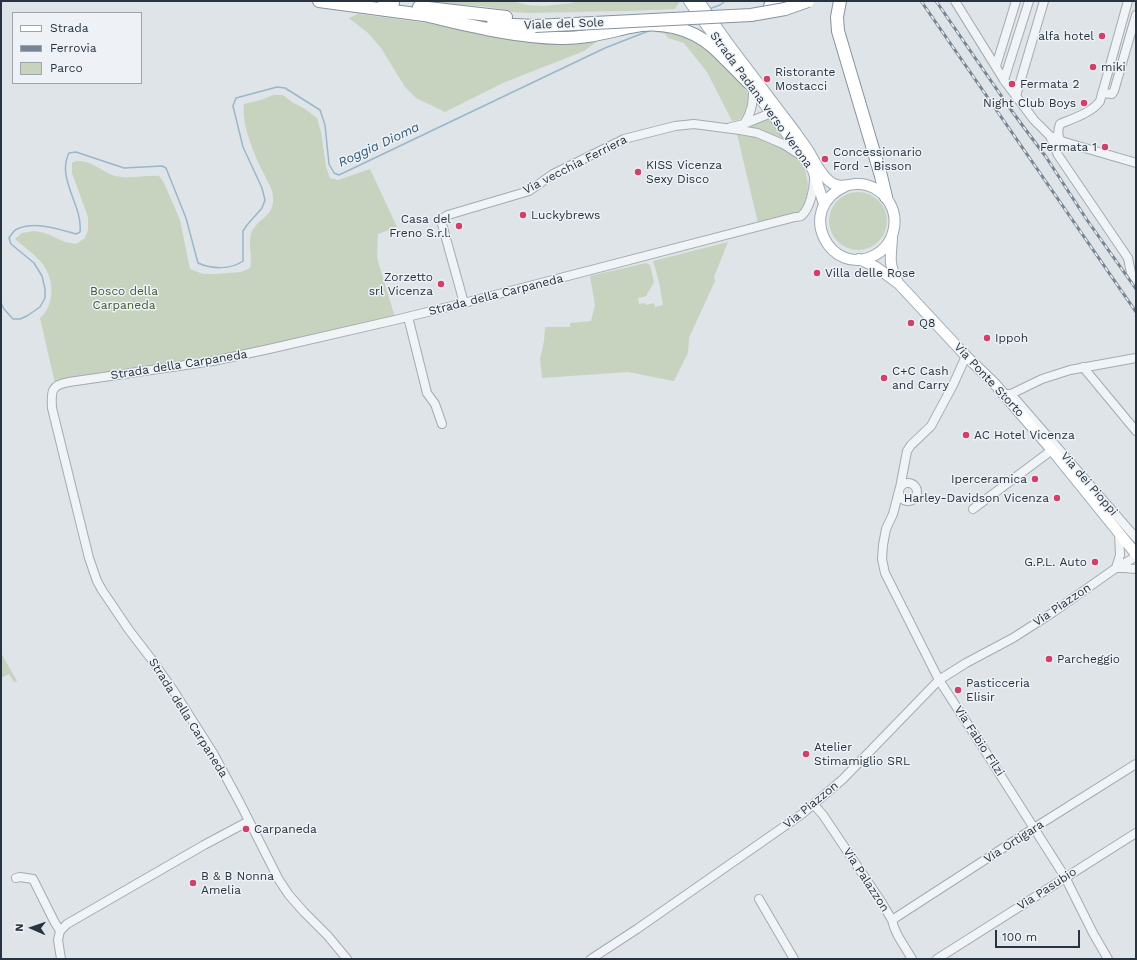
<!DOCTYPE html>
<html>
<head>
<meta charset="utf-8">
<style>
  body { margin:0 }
  #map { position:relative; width:1137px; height:960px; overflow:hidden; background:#dee4e8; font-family:"Work Sans",sans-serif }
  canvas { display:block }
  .frame { position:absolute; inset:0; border:2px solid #273340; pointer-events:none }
  .legend { position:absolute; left:12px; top:12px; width:130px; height:72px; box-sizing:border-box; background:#eef2f6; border:1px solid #9ea6ad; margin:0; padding:5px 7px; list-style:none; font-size:12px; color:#273340 }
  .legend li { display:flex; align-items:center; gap:8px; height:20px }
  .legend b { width:20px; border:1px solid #9ea6ad }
  .north { position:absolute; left:12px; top:908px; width:40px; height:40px; -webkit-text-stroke:3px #eef2f6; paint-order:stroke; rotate:272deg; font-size:11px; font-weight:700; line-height:16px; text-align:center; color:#273340 }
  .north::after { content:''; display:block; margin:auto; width:14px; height:18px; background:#273340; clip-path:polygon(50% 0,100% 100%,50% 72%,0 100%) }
  .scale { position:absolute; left:995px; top:930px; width:85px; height:18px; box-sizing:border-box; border:2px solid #273340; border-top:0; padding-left:5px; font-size:12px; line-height:14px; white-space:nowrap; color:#273340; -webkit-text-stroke:3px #eef2f6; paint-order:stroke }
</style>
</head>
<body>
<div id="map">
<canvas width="1137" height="960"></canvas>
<div class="frame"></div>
<ul class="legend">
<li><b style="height:5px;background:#fff"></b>Strada</li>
<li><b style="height:5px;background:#778592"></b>Ferrovia</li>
<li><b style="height:11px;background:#c7d3bf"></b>Parco</li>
</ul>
<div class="north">N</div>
<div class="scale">100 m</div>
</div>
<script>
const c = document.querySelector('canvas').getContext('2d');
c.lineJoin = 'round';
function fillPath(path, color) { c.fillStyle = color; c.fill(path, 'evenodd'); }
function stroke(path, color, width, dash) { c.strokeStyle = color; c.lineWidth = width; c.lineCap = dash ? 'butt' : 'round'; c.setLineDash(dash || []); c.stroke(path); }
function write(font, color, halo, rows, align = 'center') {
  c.font = font + ' "Work Sans",sans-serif'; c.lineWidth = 3; c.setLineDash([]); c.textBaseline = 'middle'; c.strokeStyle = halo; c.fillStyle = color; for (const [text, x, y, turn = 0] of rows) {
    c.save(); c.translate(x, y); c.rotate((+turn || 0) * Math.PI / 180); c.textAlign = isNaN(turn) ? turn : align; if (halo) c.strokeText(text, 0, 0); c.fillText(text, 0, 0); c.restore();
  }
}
fillPath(new Path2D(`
  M419,1h92l17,4 16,1 28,-3 7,-2h63l10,1 2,-1h26l-5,8 -48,2 -99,2 -14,-1 -13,-3 -20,-3 -51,-2z
  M358,14l76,10 58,10 75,10 32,-4 -15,11 -81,32 -58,29 -29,-14 -11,-11 -24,-39 -13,-15 -19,-15z
  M655,29l14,2 28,10 18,15 31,34c5,9 2,18 -3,28l-5,2 -6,1 -25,-49 -23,-29 -16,-5 -3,-4 -10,-2z
  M273,95h10l9,7 13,7 12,9 4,14 5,35 4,11 8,2 32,-11 27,58 -19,7 -1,24 17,56 1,6 -180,37 -83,13 -76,18 -16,-70c16,-13 14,-42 1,-56 -8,-9 -18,-16 -26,-23l7,-6 12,-2 11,2 20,9 11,2 9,-6 3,-8v-13l-16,-44v-10c12,-7 28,7 40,12 15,5 31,0 47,1l4,5 17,39 10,49 13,5h14l24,-2 9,-4c3,-12 -3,-24 2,-37 1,-2 3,-4 5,-7 10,-9 17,-13 16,-27 0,-8 -6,-16 -9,-23 -9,-18 -23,-49 -20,-70l17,-4z
  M766,118h4l16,25 -44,-16z
  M737,134c6,2 12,2 18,3 14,3 43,17 49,30 2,4 2,9 3,12 3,12 -2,26 -9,35l-40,9z
  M829 221a29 29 0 1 1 58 0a29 29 0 1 1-58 0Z
  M728,242l-14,35 1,4 -26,57 -1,15 -14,28 -46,-9 -86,6 -2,-19 4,-18 1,-14h25v-4l21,-2 4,-16 -5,-29 56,-13 4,2 4,17 -7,12v2l-9,2 1,6 6,-1 1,2 8,-2 1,4 8,-2 -4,-23 -6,-21z
  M1,653l16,28 -3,1 -5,-8 -8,4z`), '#c7d3bf');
stroke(new Path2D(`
  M709,9l11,-4 5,-4
  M1,303l3,6 9,10h7l7,-3 13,-9 5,-9v-9l-3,-13 -8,-13 -23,-19 -2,-6c2,-3 5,-8 8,-9 19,-8 41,0 59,5l4,-2c3,-27 -24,-53 -11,-79l7,-1 48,16 38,-2 4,2 20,50 12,45c13,6 33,7 45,-2v-30l4,-6 15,-17 3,-8 -3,-12 -19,-41 -10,-41 3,-8 41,-11 8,1 35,22 5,15 4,39 5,9 5,2 266,-127 46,-18`), '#98b7ca', 1.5);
const minor = new Path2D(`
  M955,1l49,79 30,40 16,16 11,5 75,22
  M996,66l20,-65
  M1004,80l25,-79
  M1102,93l10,1 2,-3 22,-76
  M1016,96l28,-95
  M744,124c8,-12 9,-21 9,-35
  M731,127l13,-3 27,-11 4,1
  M1050,136l8,19 70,103 3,15 5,8
  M1061,141c-4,-6 -3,-11 -1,-17 12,-5 33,-12 40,-23l28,-100
  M464,303l-22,-79 1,-6 5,-3 81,-24 24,-17 71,-35 51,-13 19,-2 46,6 17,3 26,11 17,11
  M408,317l19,76 8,11 7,20
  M1083,367l53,64
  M1006,394h5l31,-15 28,-9 66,-12
  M1011,394l125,144
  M899 492a9 9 0 1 1 18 0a9 9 0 1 1-18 0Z
  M900,488l7,-37 4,-6 20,-19 22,-41 13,-29
  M899,491l-6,23 -7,15 -3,16 -1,14 3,14 54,107 41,63 85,134 28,56 15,26
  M973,509l79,-59
  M1116,568l4,-13 -1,-21
  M1116,568h8l12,1
  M814,805l9,10 59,88 10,17 2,7 4,9 14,23
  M16,878l4,-1 13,2 21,42 6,10
  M759,899l35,60
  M892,920l142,-92 102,-64
  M61,959l-3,-19 2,-9 7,-7 137,-79 45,-24
  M347,959l-19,-23 -24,-24 -15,-17 -10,-15 -39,-77 -27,-50 -40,-63 -21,-30 -23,-30 -27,-40 -5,-9 -8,-23 -37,-150c-1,-17 -1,-23 17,-26l144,-21 56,-12 126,-29 69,-17 331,-86c2,0 5,0 6,-1 9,-7 13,-27 13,-37
  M591,959l46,-30 165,-115 41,-35 96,-99 27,-17 47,-25 39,-25 64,-45 16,-9 4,-5
  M937,959l199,-126`);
const major = new Path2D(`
  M689,1l43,60
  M699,1c10,15 20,30 31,45 22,29 44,58 66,87 4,6 8,11 12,17 6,10 11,22 20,30 9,9 17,5 28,4 13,-1 27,7 33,18 11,18 5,43 -14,53 -44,24 -82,-46 -29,-69
  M744,77l62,82 7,11 11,34
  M892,238c-1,18 -4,26 5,42
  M859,259l17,8 23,17 67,72 28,27 58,67 84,104`);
const highway = new Path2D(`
  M319,1l112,15
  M384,1l9,2
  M840,1l-3,16 1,14 43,145 5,21
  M770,6l8,-5
  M419,7l87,10
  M424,15c44,10 89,22 135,23 25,1 48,-6 72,-11 28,-7 60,1 82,20 12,11 23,23 35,35
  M493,24l42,2`);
stroke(minor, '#a3abb2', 10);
stroke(major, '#9daab4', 12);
stroke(highway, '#85939f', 14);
stroke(minor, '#f1f4f7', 8);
stroke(major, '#fff', 10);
stroke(highway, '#fff', 12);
const rail = new Path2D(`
  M921,1l215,311
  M936,1l75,109 35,47 41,63 49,69`);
stroke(rail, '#778592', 3);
stroke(rail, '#eef2f6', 1.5, [4.5]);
const highwayBridge = new Path2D(`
  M535,26l216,-11 34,-6 23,-8`);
stroke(highwayBridge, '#85939f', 14, []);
stroke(highwayBridge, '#fff', 12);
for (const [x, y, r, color] of [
  [1102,36,4,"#d23f6a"],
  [1093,67,4,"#d23f6a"],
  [767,79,4,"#d23f6a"],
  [1012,84,4,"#d23f6a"],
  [1084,103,4,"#d23f6a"],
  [1105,147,4,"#d23f6a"],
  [825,159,4,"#d23f6a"],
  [638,172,4,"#d23f6a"],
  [523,215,4,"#d23f6a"],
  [459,226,4,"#d23f6a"],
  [817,273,4,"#d23f6a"],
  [441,284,4,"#d23f6a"],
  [911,323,4,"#d23f6a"],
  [987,338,4,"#d23f6a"],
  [884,378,4,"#d23f6a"],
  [966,435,4,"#d23f6a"],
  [1035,479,4,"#d23f6a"],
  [1057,498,4,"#d23f6a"],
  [1095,562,4,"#d23f6a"],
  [1049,659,4,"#d23f6a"],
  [958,690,4,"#d23f6a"],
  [806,754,4,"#d23f6a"],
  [246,829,4,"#d23f6a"],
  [193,883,4,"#d23f6a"]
]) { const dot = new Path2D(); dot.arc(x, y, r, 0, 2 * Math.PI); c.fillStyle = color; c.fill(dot); stroke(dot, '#eef2f6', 1.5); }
write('12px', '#273340', '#eef2f6', [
  ["Viale del Sole",564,24,-2],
  ["Strada Padana verso Verona",761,100,54],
  ["Via vecchia Ferriera",575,165,-27],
  ["Strada della Carpaneda",496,295,-14],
  ["Strada della Carpaneda",179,365,-9],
  ["Via Ponte Storto",989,380,47],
  ["Via dei Pioppi",1089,484,49],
  ["Via Piazzon",1062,605,-34],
  ["Strada della Carpaneda",188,718,58],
  ["Via Fabio Filzi",979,741,57],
  ["Via Piazzon",811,805,-39],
  ["Via Ortigara",1014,842,-33],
  ["Via Palazzon",866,880,57],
  ["Via Pasubio",1047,889,-33]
]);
write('12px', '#273340', '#eef2f6', [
  ["alfa hotel",1094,36,"right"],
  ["miki",1101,67],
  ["Ristorante",775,72],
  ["Mostacci",775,86],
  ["Fermata 2",1020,84],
  ["Night Club Boys",1076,103,"right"],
  ["Fermata 1",1097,147,"right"],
  ["Concessionario",833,152],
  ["Ford - Bisson",833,166],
  ["KISS Vicenza",646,165],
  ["Sexy Disco",646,179],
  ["Luckybrews",531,215],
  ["Casa del",451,219,"right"],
  ["Freno S.r.l.",451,233,"right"],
  ["Villa delle Rose",825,273],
  ["Zorzetto",433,277,"right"],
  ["srl Vicenza",433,291,"right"],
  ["Q8",919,323],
  ["Ippoh",995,338],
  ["C+C Cash",892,371],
  ["and Carry",892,385],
  ["AC Hotel Vicenza",974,435],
  ["Iperceramica",1027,479,"right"],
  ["Harley-Davidson Vicenza",1049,498,"right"],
  ["G.P.L. Auto",1087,562,"right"],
  ["Parcheggio",1057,659],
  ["Pasticceria",966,683],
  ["Elisir",966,697],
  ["Atelier",814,747],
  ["Stimamiglio SRL",814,761],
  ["Carpaneda",254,829],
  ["B & B Nonna",201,876],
  ["Amelia",201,890]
], 'left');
write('12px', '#415c34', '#eef2f6', [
  ["Bosco della",124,291],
  ["Carpaneda",124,305]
]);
write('italic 13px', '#305875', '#eef2f6', [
  ["Roggia Dioma",379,145,-25]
]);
</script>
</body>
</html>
